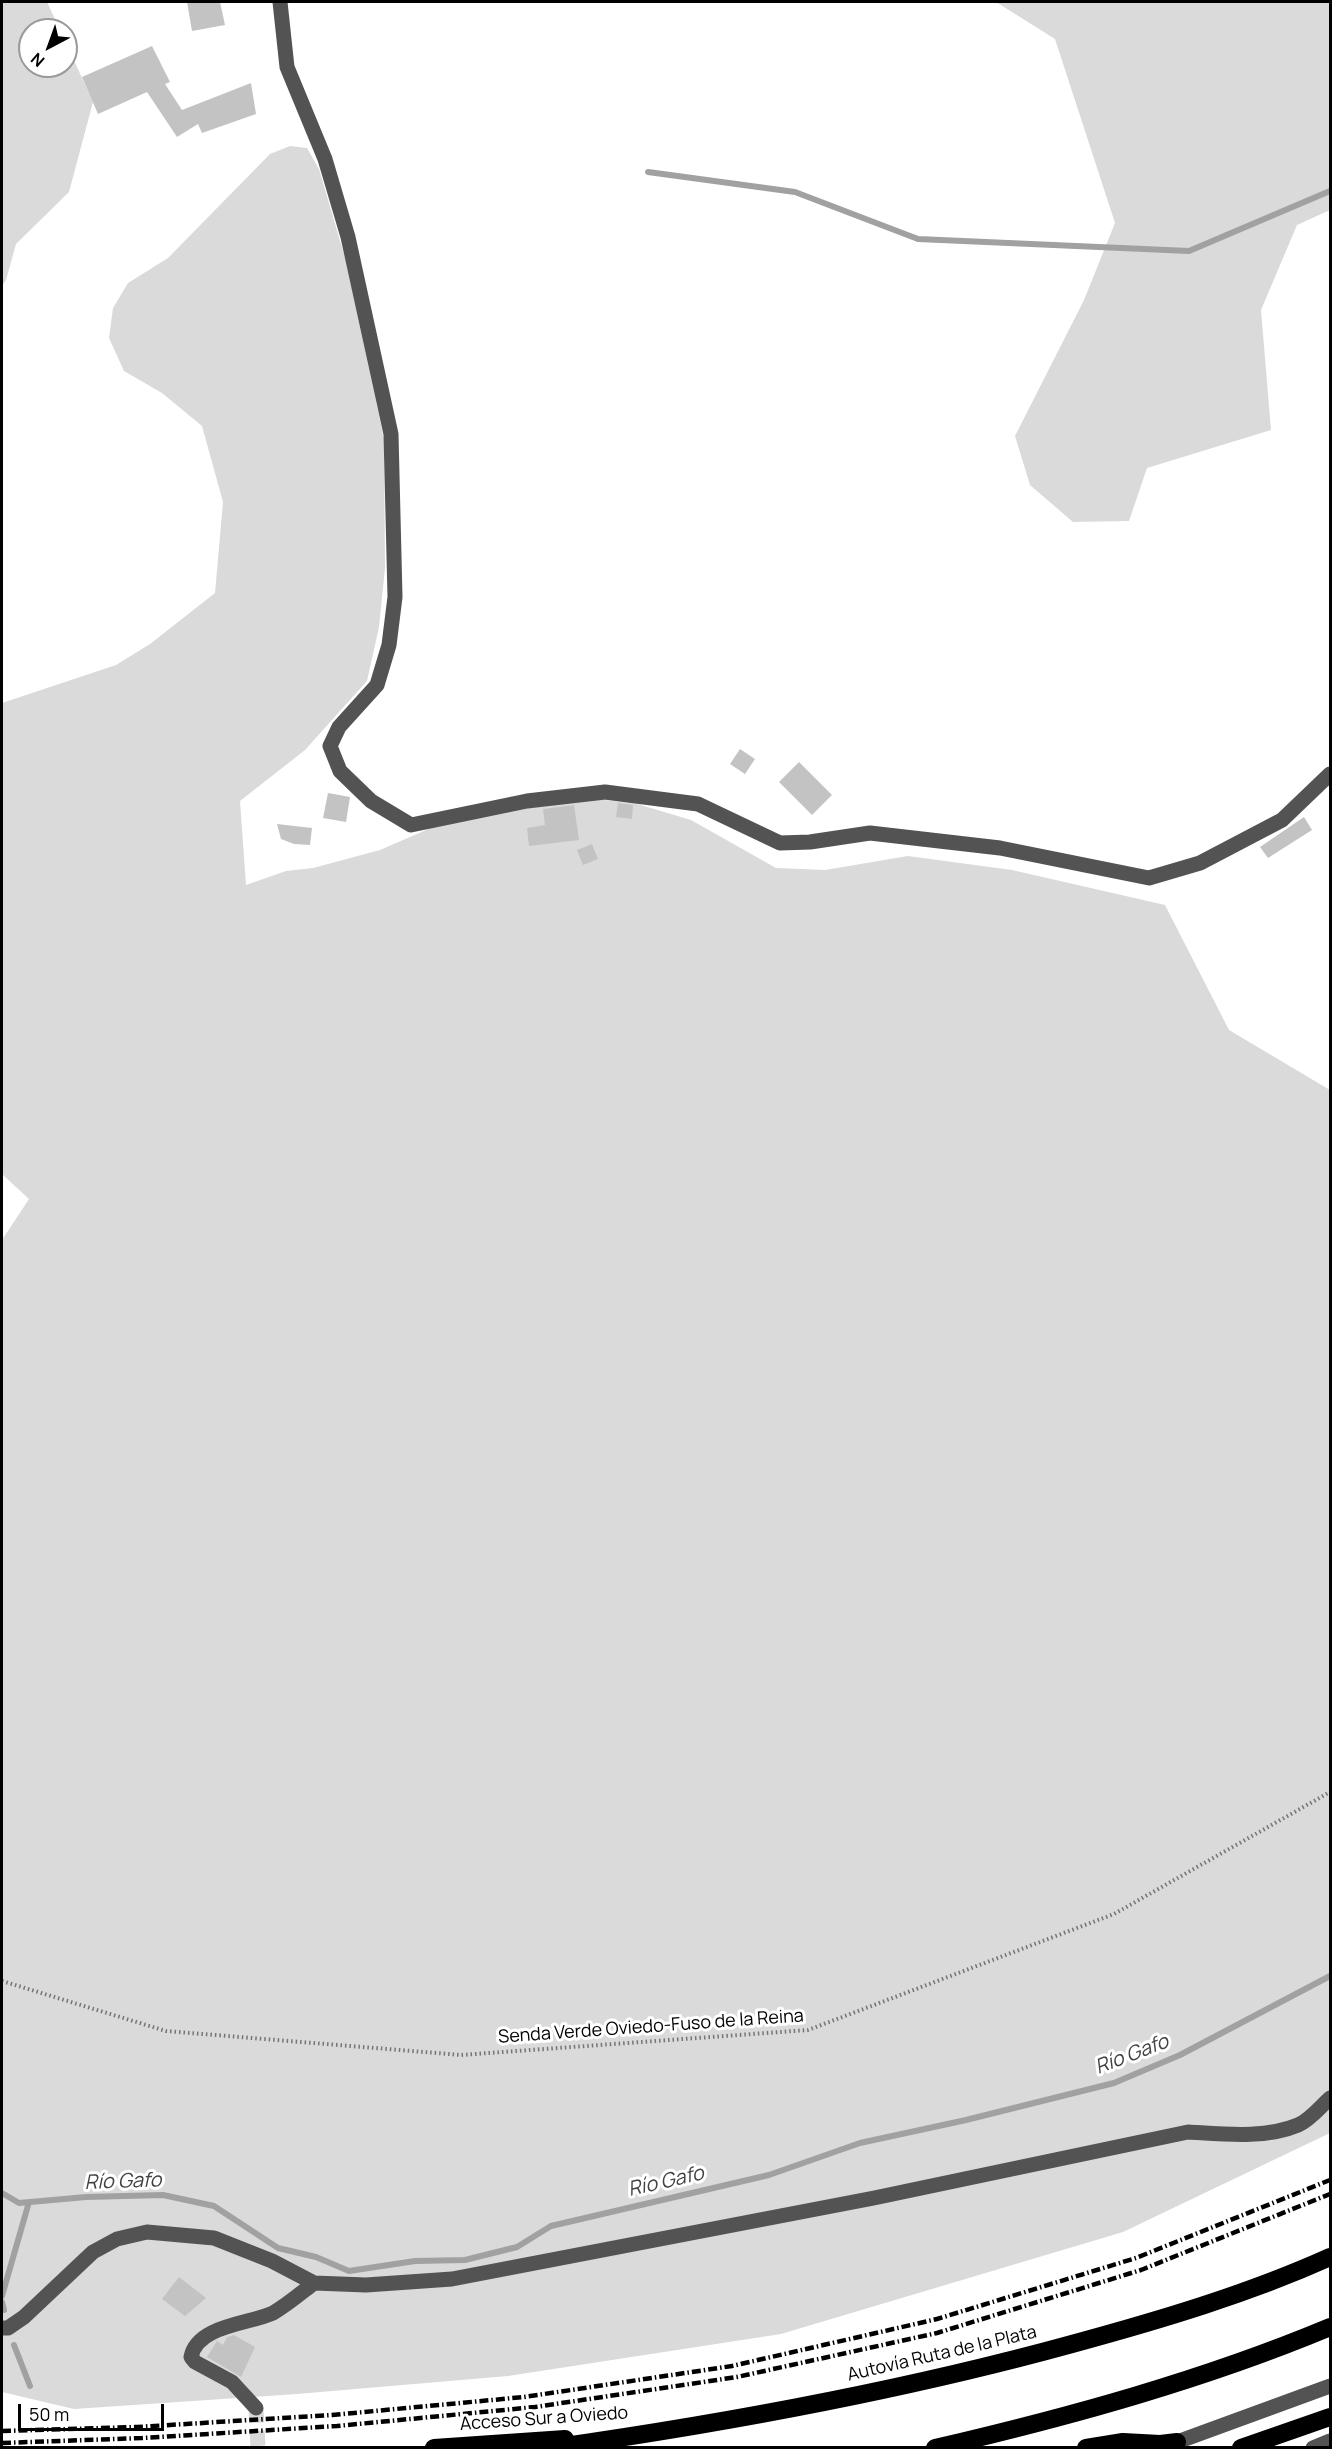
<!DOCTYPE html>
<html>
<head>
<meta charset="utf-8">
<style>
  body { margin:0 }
  #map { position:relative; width:1332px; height:2449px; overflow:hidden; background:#fff; font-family:Manrope,sans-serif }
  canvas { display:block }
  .frame { position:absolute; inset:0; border:3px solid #000; pointer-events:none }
  .north { position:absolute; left:18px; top:18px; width:60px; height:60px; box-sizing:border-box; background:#fff; border:2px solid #999; border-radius:50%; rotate:221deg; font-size:16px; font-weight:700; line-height:24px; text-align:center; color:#000 }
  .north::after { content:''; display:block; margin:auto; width:21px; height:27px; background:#000; clip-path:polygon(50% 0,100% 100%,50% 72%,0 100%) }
  .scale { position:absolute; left:18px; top:2404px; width:146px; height:27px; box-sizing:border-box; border:3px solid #000; border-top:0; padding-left:8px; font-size:18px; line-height:21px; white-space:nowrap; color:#000; -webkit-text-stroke:4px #fff; paint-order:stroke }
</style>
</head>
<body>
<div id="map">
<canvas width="1332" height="2449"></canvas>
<div class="frame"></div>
<div class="north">N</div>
<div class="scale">50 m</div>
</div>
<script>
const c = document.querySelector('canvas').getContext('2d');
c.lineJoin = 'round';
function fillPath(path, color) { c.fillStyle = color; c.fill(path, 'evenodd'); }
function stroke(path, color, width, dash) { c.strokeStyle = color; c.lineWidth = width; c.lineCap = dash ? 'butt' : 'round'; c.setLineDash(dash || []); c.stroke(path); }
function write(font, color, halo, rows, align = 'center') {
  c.font = font + ' Manrope,sans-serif'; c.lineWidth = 6; c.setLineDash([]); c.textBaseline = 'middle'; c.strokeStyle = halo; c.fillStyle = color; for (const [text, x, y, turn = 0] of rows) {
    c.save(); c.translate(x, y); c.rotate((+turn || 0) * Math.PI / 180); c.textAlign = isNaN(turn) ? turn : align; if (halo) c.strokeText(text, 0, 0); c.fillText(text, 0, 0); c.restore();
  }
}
fillPath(new Path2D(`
  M2,2h45l13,28h-30v36h36v-23l27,59 -24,90 -53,52 -10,36 -4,6z
  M996,2h334v208l-33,15 -36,85 10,120 -124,38 -18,53 -56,1 -43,-37 -15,-49 69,-136 31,-77 -60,-184z
  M290,146l17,2 12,21 27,92 38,178 1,129 -6,59 -12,54 -62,69 -65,51 6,84 40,-14 27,-3 67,-18 53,-23 140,-30 61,6 57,17 85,48 49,2 83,-14 104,14 153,35 64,125 101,60v1043l-207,99 -342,102 -273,42 -211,18 -223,15 -72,-17v-1152l27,-41 -27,-25v-471l114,-38 34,-21 65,-51 8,-91 -21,-76 -40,-33 -38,-22 -15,-33 4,-30 15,-25 40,-25 102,-104z`), '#dadada');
stroke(new Path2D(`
  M648,172l147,20 123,47 271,12 141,-60
  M2,2193l17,10 67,-6 77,-2 51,11 64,42 38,9 33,14 66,-10 50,-1 52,-13 34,-21 218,-51 91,-32 106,-23 148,-37 66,-28 150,-79
  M2,2296l27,-94
  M2,2302l2,8
  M14,2345l16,41`), '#a1a1a1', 6);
fillPath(new Path2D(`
  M187,2h33l5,23 -33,6z
  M152,46l18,36 -5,2 17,26 69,-27 5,31 -54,19 -4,-9 -21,13 -30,-45 -49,22 -16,-37z
  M740,749l15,10 -10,15 -15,-10z
  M799,762l33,33 -20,20 -33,-33z
  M328,793l22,4 -4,25 -23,-4z
  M618,803l15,2 -1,14 -16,-2z
  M574,805l5,35 -50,6 -2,-18 18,-3 -2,-16z
  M1304,817l8,13 -44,28 -8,-11z
  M277,824l35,4 -2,17 -16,-1 -13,-5z
  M592,844l6,15 -15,6 -6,-15z
  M179,2277l27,21 -21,18 -23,-17z
  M234,2335l21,12 -14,30 -34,-20 10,-16 6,4 4,-8z`), '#c3c3c3');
stroke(new Path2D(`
  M256,2408l2,40`), '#d9d9d9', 15, [15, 8]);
stroke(new Path2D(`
  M2,1981l164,50 295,24 347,-25 306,-116 216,-122`), '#757575', 4, [1.5, 3]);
stroke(new Path2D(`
  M280,2l7,65 38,92 23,78 43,197 4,163 -6,48 -12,40 -38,42 -9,19 10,25 31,30 40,24 116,-24 78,-9 93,12 82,39 30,-1 60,-9 130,15 149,30 51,-15 82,-43 48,-46
  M2,2328h6l16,-11 69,-65 24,-13 30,-7 67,6 58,23 42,22 52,2 86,-6 422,-81 314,-66c35,2 77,7 110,-7 12,-5 23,-19 32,-27
  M256,2408l-24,-26 -37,-20 -4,-5c6,-32 59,-33 82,-44 14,-8 28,-20 41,-30
  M1181,2448l-4,-6 153,-56
  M1313,2448l17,-7`), '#535353', 15);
stroke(new Path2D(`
  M434,2448l131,-9
  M551,2448c176,-25 350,-57 521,-104 88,-24 176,-50 258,-87
  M935,2448c133,-31 268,-68 395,-121
  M1086,2448l37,-6 37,2 17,-2
  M1241,2448l89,-31`), '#000', 18);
stroke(new Path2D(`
  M2,2431l135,-4 195,-12 192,-18 208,-31 205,-47 199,-61 194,-78
  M2,2443l140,-5 195,-12 198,-19 202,-30 200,-44 204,-63 189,-76`), '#000', 4.5, [9, 3, 1.5, 3]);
write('18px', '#000', '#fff', [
  ["Senda Verde Oviedo-Fuso de la Reina",651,2027,-4],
  ["Autovía Ruta de la Plata",942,2354,-13],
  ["Acceso Sur a Oviedo",544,2419,-4]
]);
write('italic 20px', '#424242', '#fff', [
  ["Río Gafo",1132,2055,-21],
  ["Río Gafo",123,2182,-2],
  ["Río Gafo",666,2182,-13]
]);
</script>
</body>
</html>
